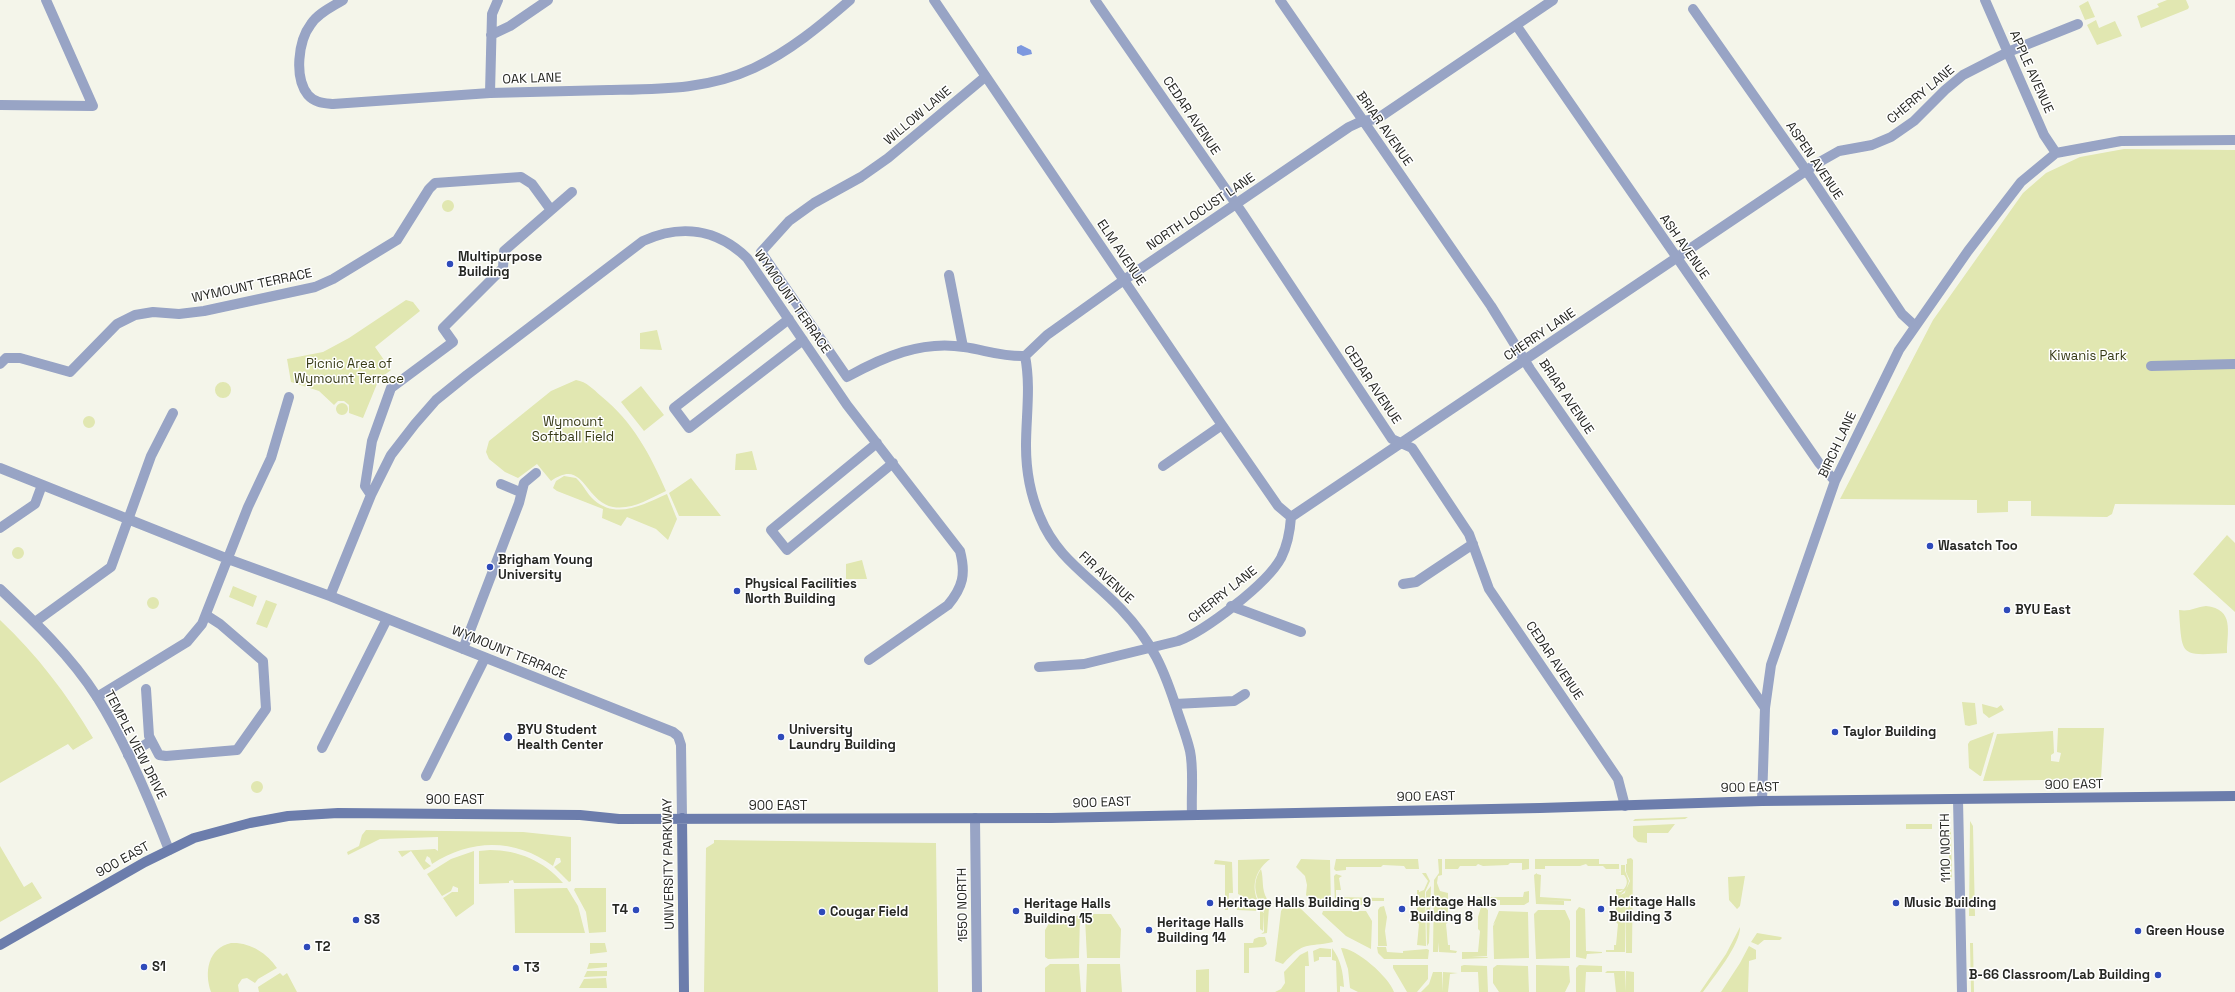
<!DOCTYPE html>
<html>
<head>
<meta charset="utf-8">
<style>
  body { margin:0 }
  canvas { display:block; background:#f4f5ea }
</style>
</head>
<body>
<canvas width="2235" height="992"></canvas>
<script>
const c = document.querySelector('canvas').getContext('2d');
c.lineJoin = 'round';
function fillPath(path, color) { c.fillStyle = color; c.fill(path, 'evenodd'); }
function stroke(path, color, width, dash) { c.strokeStyle = color; c.lineWidth = width; c.lineCap = dash ? 'butt' : 'round'; c.setLineDash(dash || []); c.stroke(path); }
function write(font, color, halo, rows, align = 'center') {
  c.font = font + ' "Space Grotesk",sans-serif'; c.lineWidth = 3; c.setLineDash([]); c.textBaseline = 'middle'; c.strokeStyle = halo; c.fillStyle = color; for (const [text, x, y, turn = 0] of rows) {
    c.save(); c.translate(x, y); c.rotate((+turn || 0) * Math.PI / 180); c.textAlign = isNaN(turn) ? turn : align; if (halo) c.strokeText(text, 0, 0); c.fillText(text, 0, 0); c.restore();
  }
}
fillPath(new Path2D(`
  M2167,0h19l3,7 -1,2 -47,19 -4,-12 22,-9 -2,-3z
  M2088,1l7,16 -10,3 -6,-14z
  M2096,20l3,8 16,-7 7,15 -25,9 -10,-20z
  M2124,149l111,1v355l-120,-1 -3,10 -5,3 -76,-1v-15h-23v11l-31,1v-13l-137,-1 93,-179 90,-127 23,-20 34,-16z
  M442 206a6 6 0 1 1 12 0a6 6 0 1 1-12 0Z
  M406,300l7,2 7,9 -45,36 16,23 -12,9 -16,39 -14,-5v-8l-5,-4h-6l-4,4 -15,-14 -28,-9 -4,-23 36,-7 26,-14z
  M657,330l5,20 -22,-1v-16z
  M576,380c11,2 17,9 25,16 32,26 49,58 65,95 -17,8 -34,19 -53,16 -29,-6 -29,-50 -62,-26l-14,-17 -19,14 -13,-6 -16,-13 -3,-7 3,-11 62,-50z
  M215 390a8 8 0 1 1 16 0a8 8 0 1 1-16 0Z
  M641,386l23,29 -20,16 -23,-29z
  M336 409a6 6 0 1 1 12 0a6 6 0 1 1-12 0Z
  M83 422a6 6 0 1 1 12 0a6 6 0 1 1-12 0Z
  M752,451l5,19h-22l1,-16z
  M564,476l12,2c7,6 11,16 18,22 23,20 50,4 73,-6l10,25 -9,21 -12,-11 -29,-12 -6,9 -19,-8 1,-9 -46,-18 -4,-3 3,-7z
  M691,478l30,38h-42l-10,-23z
  M2227,535l8,8v69l-42,-38z
  M12 553a6 6 0 1 1 12 0a6 6 0 1 1-12 0Z
  M862,560l5,19h-21v-15z
  M233,586l24,10 -4,11 -24,-10z
  M147 603a6 6 0 1 1 12 0a6 6 0 1 1-12 0Z
  M266,600l11,4 -10,24 -11,-4z
  M2206,606c29,3 21,26 21,47 -47,3 -45,4 -48,-43 11,2 17,-3 27,-4z
  M0,620c37,35 67,74 93,118l-20,12 -5,-6 -68,39z
  M1962,702l13,1 2,21 -8,2 -4,-1z
  M1982,704l15,4 4,-3 3,5 -15,8 -6,-5z
  M2058,728h46l-3,51 -118,2 14,-47 56,-3 1,22 -3,2v6l8,1 2,-9 -4,-1z
  M1994,732l-13,44h-1l-11,-8 -1,-24 2,-3z
  M251 787a6 6 0 1 1 12 0a6 6 0 1 1-12 0Z
  M1688,817l-3,2 -52,2 2,-2z
  M1970,821l3,5 2,90h-6z
  M1675,824l-7,9h-21v10l-9,-1 -5,-5v-11z
  M1906,824h26v5h-26z
  M1948,829h3l1,51h-2z
  M366,830l157,2 48,5v44l-2,1 -15,-15 7,-5 -1,-4h-4l-3,8c-38,-28 -82,-27 -121,-2l-2,-6 -3,-2 -2,5 6,5 -7,4 -13,-19 -9,6 -4,-6 37,-2 3,2v-14l-58,2 -32,16 -1,-3 12,-6 3,-11z
  M714,840l222,3 2,149h-234l2,-144 8,-5z
  M0,846l24,41 8,-5 10,16 -42,24z
  M490,850c28,0 54,11 73,33h-49l-1,-3 -4,1v2l-30,1v-33z
  M474,851v53l-18,13 -13,-19 9,-6h6v-4l-5,-2 -2,5 -9,5 -15,-22 24,-15z
  M1631,858l2,2 -1,93h-6l-1,-61 5,-11 -4,-9v-8h1v-5z
  M1270,859c-13,10 -19,24 -13,40l-8,1 -11,-6v-34z
  M1301,859l29,1 1,44 -2,2 -15,-1 -8,-10 1,-10 -2,-9 -9,-9z
  M1336,859h82l1,10h-13l-2,-3 -21,-1 -2,2h-35v3l-10,1 -2,-2z
  M1438,859h4v16l-4,1 -1,7 3,8 8,2v29l-2,2 2,21h2v5l7,1 -1,2 -17,-1 -1,-10v10h-5l1,-72 5,-7z
  M1445,859h84v10l-7,1v-7h-12l-2,2 -25,1 -5,-2 -2,2h-16l-2,3h-13z
  M1535,859h64v5h20v5h-13l-3,-3h-15l-2,-2 -6,2h-35v3h-10z
  M1215,860l17,2 1,31h-4l-1,17h-3v-45l-11,-1z
  M1621,865h4v6l4,10 -3,9 -6,5 5,-2v59h-19v-2h8v-5h2l2,-21 -2,-2v-33h8l-6,3h3c6,-5 8,-11 3,-17h-3z
  M1261,869c3,10 0,20 6,30h-9c-4,-10 -4,-20 3,-30z
  M1422,873h4l4,8 -5,11 1,54 -9,-1 2,-21 -2,-2v-32h2v2l5,-2 4,-9z
  M1537,873v6v-5l4,1 -1,22 31,2v2l-34,-1 27,1v4l-28,-1 -2,-29z
  M1336,874l6,2 -3,2 2,12h-5v7l48,1v3h-19v4h-30l-1,-29z
  M1745,876l-5,30 -3,3 -8,-9 -1,-23z
  M1431,886l-2,57 -2,3 -1,-54z
  M567,888l11,18 7,27h-70l-1,-44z
  M575,888h31v44l-17,1 -3,-21 -12,-22z
  M1529,891v11l-5,3h-24v-5l-22,-1v-2h45l1,-5z
  M1258,905l11,2 -2,26 -6,1 3,-2v-20z
  M1297,905l35,34 1,3c-27,6 -28,-2 -50,22l-8,-3 6,-50 2,-3 5,1z
  M1384,906l3,11 -2,14 2,15h-9v-36l2,-3z
  M1236,907h22l6,6 -1,18 -3,-2v-18l-23,-1z
  M1481,907l5,1 2,2 -1,46h-16l17,1 -1,1 -25,1v-7h16l2,-21 -2,-2v-12z
  M1579,907l6,2 1,42 16,1v1l-15,1 -1,5 -10,-2v-46z
  M1538,910h27l5,11v37l-34,1 -2,-45z
  M1323,911h43l6,10 -1,28 -25,-13 -24,-22z
  M1499,911l29,1 1,46 -35,1 -1,-33 3,-4 -3,3z
  M1089,914h22l10,15 -1,29h-33l-2,-40z
  M1054,915l26,1 -1,42 -31,1 -3,-2v-27z
  M1740,927c1,17 -27,51 -37,65h-3l26,-38z
  M1757,933l24,4 1,1 -2,2h-16l-6,5 -7,-3z
  M1259,937h6l2,7 -4,3 -14,1v25h-5v-30h9l1,-4z
  M231,943c19,-1 36,10 46,25l-19,11 -3,4 -8,-5 -5,1 -4,6 1,7h-28c-7,-20 -3,-44 20,-49z
  M590,943h15l2,9 -17,2z
  M1970,943h3l1,49h-3z
  M1749,946l7,4v9l-7,2 -1,31h-27l19,-29z
  M1377,947h9l1,5 16,1v-2l24,-2 2,1 -1,9h-44l-6,-6z
  M1320,948l11,1v8h-12v3l-5,2 -1,-11z
  M1332,948c9,12 11,24 12,39l-4,-1v6h-3l-1,-31 -4,-1z
  M1341,948c15,0 48,29 53,44h-36l-8,-4 -2,-19z
  M1308,951l1,15h-4v26h-30l6,-3 4,-6 -1,-11 16,-17z
  M589,963h18v4l-20,2z
  M1050,964h29l2,28h-36v-24z
  M1087,964h33l2,28h-36z
  M1393,965h35v14l-11,13h-10l-14,-24z
  M1464,965l23,1 1,26h-9l-1,-20h-17v-6z
  M1497,965l31,1 1,26h-30l-6,-9v-15z
  M1536,965l33,1 1,16 -5,10h-29z
  M1579,965l23,1v6h-16l-1,20h-9v-24z
  M1209,969v23h-13v-22z
  M587,971h20v5l-23,1z
  M1607,971h18v21h-9l-2,-19h-9z
  M1626,971l8,1v20h-9z
  M1433,972h9l1,20h-22l8,-8z
  M1443,972l15,1 -8,1 -2,18h-5z
  M280,973l3,3 4,-3 10,19h-38l-1,-5z
  M606,978l1,10h-28l5,-9z`), '#e1e7b1');
fillPath(new Path2D(`
  M1021,45l10,5 1,4 -9,2 -6,-3v-6z`), '#7d98df');
stroke(new Path2D(`
  M498,0l-6,14 -2,79c40,-1 79,-2 119,-3 50,-1 98,0 145,-22 36,-17 66,-42 96,-68
  M934,0l288,425 56,81 13,11
  M1095,0l148,214 149,225 20,9 57,86 20,55 129,190 7,27
  M1280,0l211,306 39,63 235,339
  M1985,0l59,135 12,18
  M1693,9l113,161 96,144 13,12
  M1516,25l303,438 16,18
  M491,35l19,-9 38,-26
  M985,77l-97,81 -27,19 -47,26 -25,18 -28,31 86,125c36,-20 75,-37 117,-30 21,3 39,10 61,9l22,-21 77,-55 225,-153 13,-6 15,-2 176,-119
  M0,105l93,1 -47,-106
  M2056,153l65,-12 114,-1
  M949,275l14,72
  M789,319l-115,89 15,20 114,-88
  M1025,356c6,30 1,60 1,90 0,25 4,48 14,71 17,42 51,60 81,92 32,34 43,60 57,104 4,12 9,25 12,38 4,19 1,43 2,63
  M0,364l6,-6h14l50,14 47,-48 18,-9 18,-3 26,2 25,-3 111,-24 18,-8 64,-39 32,-51 6,-6 86,-6 11,7 19,26
  M2151,366l84,-2
  M877,443l-106,87 16,20 106,-87
  M1163,466l59,-41
  M0,468l228,91 102,37 343,136 5,4 3,9 1,73
  M501,484l19,8
  M371,495l-6,-9 7,-45 19,-53 62,-46 -10,-14 60,-60 1,-17 68,-59
  M0,528l35,-24 7,-19
  M1403,584l13,-2 57,-38
  M330,596l41,-101 20,-40 24,-31 21,-24 31,-25 176,-134c38,-17 74,-12 104,17l100,147 113,146c6,23 3,36 -12,54l-79,55
  M1231,606l70,26
  M35,622l76,-55 40,-111 22,-43
  M463,649l56,-146 5,-20 12,-10
  M1039,667l45,-3 94,-23c27,-10 89,-57 103,-83 7,-14 9,-26 10,-41l525,-353 23,-13 33,-6 19,-8 23,-16 31,-31 18,-15 45,-23 70,-28
  M146,689l3,47 10,19 7,1 71,-6 29,-41 -3,-48 -43,-37 -14,-9
  M97,697l90,-55 15,-18 46,-117 23,-49 18,-61
  M1175,704l59,-3 11,-7
  M322,748l65,-129
  M128,755l23,-14
  M426,776l59,-118
  M1958,799l4,193
  M1762,801l3,-93 6,-43 64,-184 64,-131 69,-99 53,-69 35,-29
  M975,818l2,174`), '#98a4c5', 10);
stroke(new Path2D(`
  M343,0c-11,7 -25,13 -32,24 -13,17 -17,54 -3,71 7,8 16,8 25,9l157,-11
  M0,589c35,33 71,67 97,108 28,44 53,104 72,153`), '#98a4c5', 10);
stroke(new Path2D(`
  M682,818l2,174
  M0,945l145,-83 49,-24 56,-15 38,-7 50,-3 242,2 39,4 432,-1 489,-10 222,-7 473,-5`), '#6c7dac', 10);
for (const [x, y, r, color] of [
  [450,264,4,"#2e4aba"],
  [1930,546,4,"#2e4aba"],
  [490,567,4,"#2e4aba"],
  [737,591,4,"#2e4aba"],
  [2007,610,4,"#2e4aba"],
  [1835,732,4,"#2e4aba"],
  [508,737,5,"#2e4aba"],
  [781,737,4,"#2e4aba"],
  [1210,903,4,"#2e4aba"],
  [1896,903,4,"#2e4aba"],
  [1402,909,4,"#2e4aba"],
  [1601,909,4,"#2e4aba"],
  [636,910,4,"#2e4aba"],
  [1016,911,4,"#2e4aba"],
  [822,912,4,"#2e4aba"],
  [356,920,4,"#2e4aba"],
  [1149,930,4,"#2e4aba"],
  [2138,931,4,"#2e4aba"],
  [307,947,4,"#2e4aba"],
  [144,967,4,"#2e4aba"],
  [516,968,4,"#2e4aba"],
  [2158,975,4,"#2e4aba"]
]) { const dot = new Path2D(); dot.arc(x, y, r, 0, 2 * Math.PI); c.fillStyle = color; c.fill(dot); stroke(dot, '#fff', 1.5); }
write('13px', '#262723', '#fff', [
  ["APPLE AVENUE",2031,72,66],
  ["OAK LANE",532,79,-2],
  ["CHERRY LANE",1921,95,-40],
  ["WILLOW LANE",918,116,-40],
  ["CEDAR AVENUE",1191,116,56],
  ["BRIAR AVENUE",1384,129,55],
  ["ASPEN AVENUE",1814,161,56],
  ["NORTH LOCUST LANE",1201,212,-34],
  ["ASH AVENUE",1684,247,55],
  ["ELM AVENUE",1121,253,56],
  ["WYMOUNT TERRACE",252,286,-12],
  ["WYMOUNT TERRACE",792,302,55],
  ["CHERRY LANE",1540,335,-34],
  ["CEDAR AVENUE",1372,385,56],
  ["BRIAR AVENUE",1566,397,56],
  ["BIRCH LANE",1838,445,-65],
  ["FIR AVENUE",1106,578,43],
  ["CHERRY LANE",1223,595,-38],
  ["WYMOUNT TERRACE",509,653,22],
  ["CEDAR AVENUE",1554,661,56],
  ["TEMPLE VIEW DRIVE",135,745,63],
  ["900 EAST",2074,785,-1],
  ["900 EAST",1750,788,-1],
  ["900 EAST",1426,797,-1],
  ["900 EAST",455,800],
  ["900 EAST",1102,803,-2],
  ["900 EAST",778,806],
  ["1110 NORTH",1946,848,-91],
  ["900 EAST",123,860,-29],
  ["UNIVERSITY PARKWAY",669,864,-91],
  ["1550 NORTH",963,905,-91]
]);
write('bold 13px', '#262723', '#fff', [
  ["Multipurpose",458,257],
  ["Building",458,272],
  ["Wasatch Too",1938,546],
  ["Brigham Young",498,560],
  ["University",498,575],
  ["Physical Facilities",745,584],
  ["North Building",745,599],
  ["BYU East",2015,610],
  ["BYU Student",517,730],
  ["Health Center",517,745],
  ["University",789,730],
  ["Laundry Building",789,745],
  ["Taylor Building",1843,732],
  ["Heritage Halls",1410,902],
  ["Building 8",1410,917],
  ["Heritage Halls",1609,902],
  ["Building 3",1609,917],
  ["Heritage Halls Building 9",1218,903],
  ["Music Building",1904,903],
  ["Heritage Halls",1024,904],
  ["Building 15",1024,919],
  ["T4",628,910,"right"],
  ["Cougar Field",830,912],
  ["S3",364,920],
  ["Heritage Halls",1157,923],
  ["Building 14",1157,938],
  ["Green House",2146,931],
  ["T2",315,947],
  ["S1",152,967],
  ["T3",524,968],
  ["B-66 Classroom/Lab Building",2150,975,"right"]
], 'left');
write('13px', '#373a15', '#fff', [
  ["Kiwanis Park",2088,356],
  ["Picnic Area of",349,364],
  ["Wymount Terrace",349,379],
  ["Wymount",573,422],
  ["Softball Field",573,437]
]);
</script>
</body>
</html>
